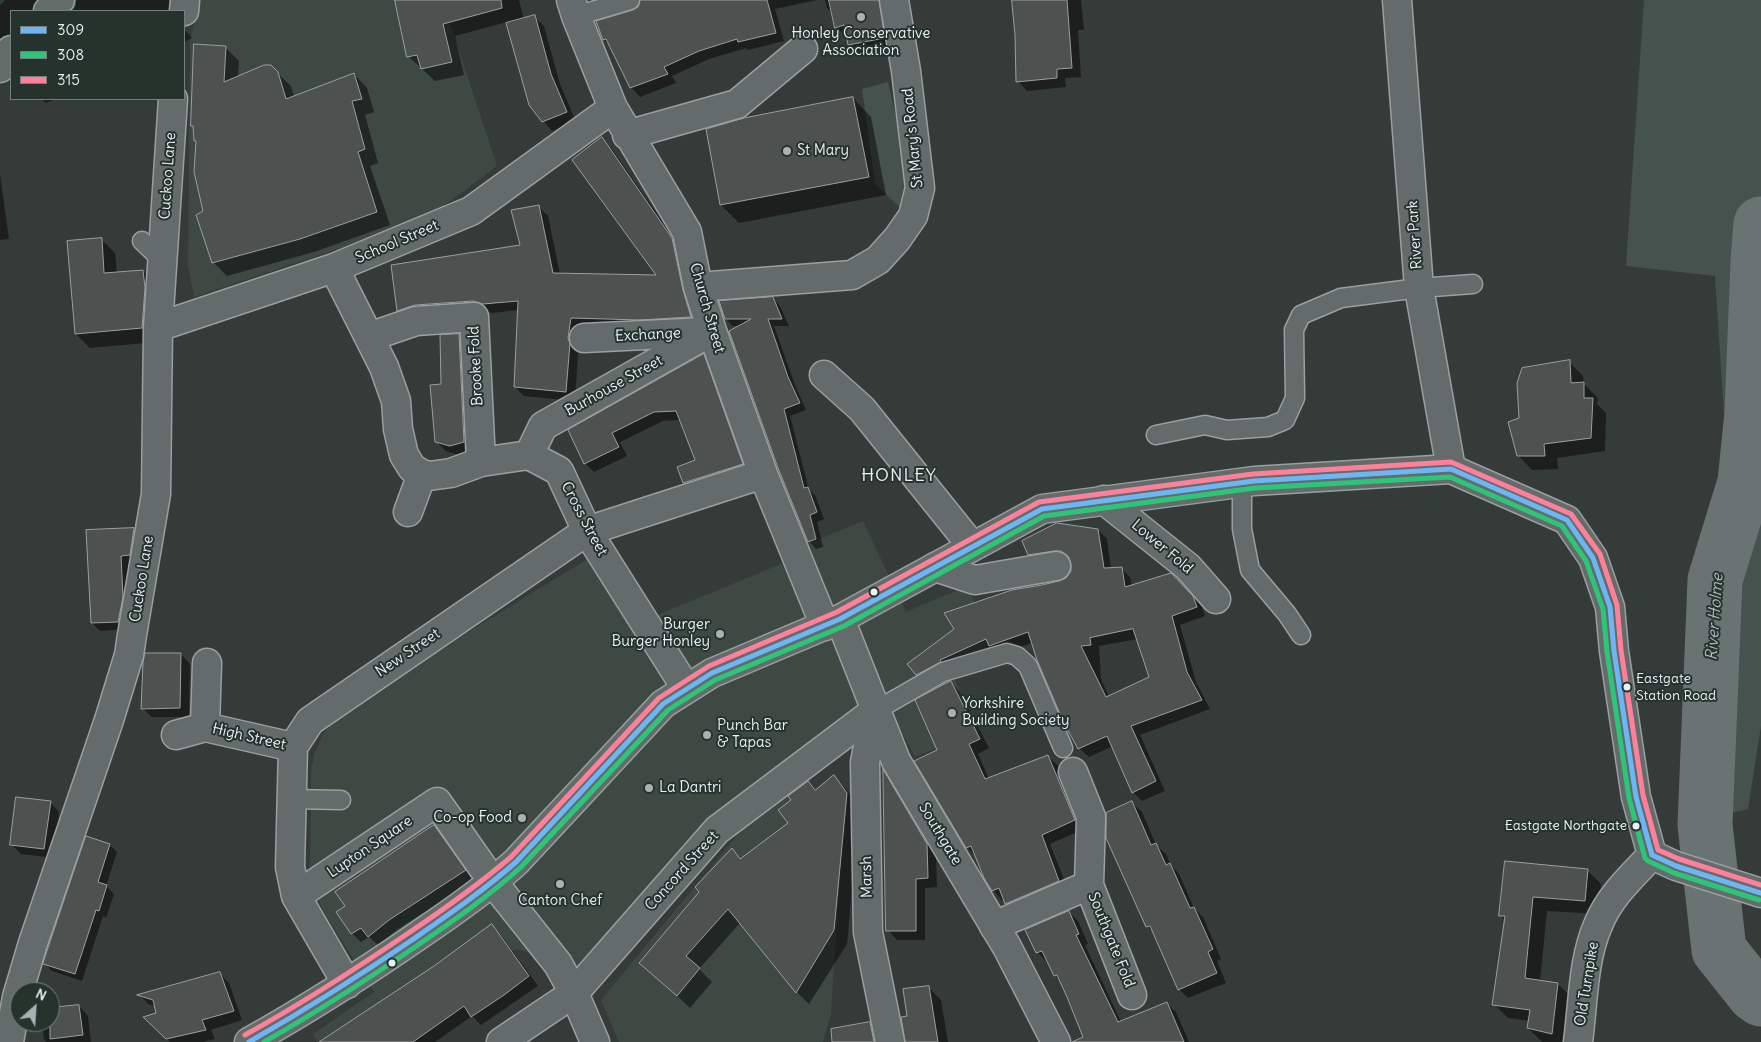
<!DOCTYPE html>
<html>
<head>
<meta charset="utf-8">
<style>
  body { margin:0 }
  #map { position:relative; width:1761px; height:1042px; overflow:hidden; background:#353b38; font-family:Delius,sans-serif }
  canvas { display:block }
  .legend { position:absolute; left:10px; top:10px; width:175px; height:90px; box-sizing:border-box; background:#26332d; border:1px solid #747f7e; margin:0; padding:6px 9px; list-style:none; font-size:15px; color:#e8f1f8 }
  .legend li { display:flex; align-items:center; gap:10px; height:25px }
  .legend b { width:25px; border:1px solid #747f7e }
  .north { position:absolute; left:10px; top:982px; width:50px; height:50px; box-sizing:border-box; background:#26332d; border:1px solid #747f7e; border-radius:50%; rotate:26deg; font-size:14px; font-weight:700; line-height:20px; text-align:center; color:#e8f1f8 }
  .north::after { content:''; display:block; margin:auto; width:18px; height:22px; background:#a9b1b5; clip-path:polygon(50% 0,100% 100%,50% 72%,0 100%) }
</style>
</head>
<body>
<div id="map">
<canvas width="1761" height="1042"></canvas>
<ul class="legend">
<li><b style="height:6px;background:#6db6f5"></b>309</li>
<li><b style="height:6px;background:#2dc577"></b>308</li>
<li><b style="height:6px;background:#ff8098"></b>315</li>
</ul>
<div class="north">N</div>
</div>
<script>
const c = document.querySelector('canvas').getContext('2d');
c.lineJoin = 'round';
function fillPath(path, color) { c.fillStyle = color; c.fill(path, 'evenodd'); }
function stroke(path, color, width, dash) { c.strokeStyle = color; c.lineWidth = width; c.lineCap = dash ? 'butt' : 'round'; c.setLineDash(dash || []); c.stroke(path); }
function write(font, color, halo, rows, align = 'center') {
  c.font = font + ' Delius,sans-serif'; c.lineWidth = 4; c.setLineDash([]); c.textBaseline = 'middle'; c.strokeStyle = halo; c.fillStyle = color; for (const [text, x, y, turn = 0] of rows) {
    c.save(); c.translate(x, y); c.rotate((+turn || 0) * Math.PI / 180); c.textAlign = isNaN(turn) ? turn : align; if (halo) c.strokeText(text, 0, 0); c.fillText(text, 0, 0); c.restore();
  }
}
fillPath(new Path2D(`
  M199,0h245l3,14 50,152 -60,45 -29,15 -214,71 -6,-32 2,-222z
  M863,521l43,91 61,-26 28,60 -48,19 33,65 -65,27 -35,-64 -107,77 -60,49 -133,148 -64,-18 -144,93h-54l-5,-8 61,-42 -49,-78 -11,-24 -4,-24 1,-94 3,-17 9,-21 12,-15 47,-34 207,-127 51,64 146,-60 -2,-8z
  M784,791l57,70 -10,153 -8,28h-204l-18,-42 152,-184z`), '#3e4944');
fillPath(new Path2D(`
  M1644,0h117v726l-13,83 -64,16 7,-175 35,-204 -11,-170 -89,-10z
  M888,82l24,104 -7,26 -30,-28 -13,-95z`), '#46524e');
fillPath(new Path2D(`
  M5,0h51l-11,11h-34v33l-11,11v-50z
  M76,0h106l-4,11h-106l4,-5z
  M396,0h123l5,20 10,-3 10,9 16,58 16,38 -24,9 -22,-26 -23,-83 -52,14 9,39 -29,6 -27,-25z
  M641,0h176l-42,9 9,32 -36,9 -2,-2 -37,11 -37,17 4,7 -36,14 -9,-10 -19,-40 -8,-7 35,-32z
  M825,0h66l2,47 -34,7 -9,-10 -2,-8h-2l-10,-9 -3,-13 -6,-6z
  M1014,0h67l3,30h-6l3,47 -16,1 1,9 -39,4 -9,-10z
  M184,29l8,9 -8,4z
  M226,48l13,13 -1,16 32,-11 21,20 3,11 60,-23 13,14 7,24 -9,3 13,48 -8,3 20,59 -76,27 -87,24 -14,-14 -8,-50 -8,-69 -2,-2v-13l-3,-2z
  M853,98l18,19 15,78 -147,28 -18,-18z
  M41,99h15l-10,4z
  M602,139l9,9 70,100 18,77 -122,23 1,5 -3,48 -51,-5 -9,-9 4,-77 -27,3 -9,-3 -76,9 -9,-9 123,-64 18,-39 9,9 12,58 99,2z
  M0,174l9,65 -9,1z
  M101,239l14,14 2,20 26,-2 14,14 -1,57 -66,6 -14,-14z
  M773,298l7,8 9,20h-15l21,59 11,25 -16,6 19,74 6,5 9,24 -7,3 6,25 -7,2 -7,-8 -69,-215h-7l-7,-7z
  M459,335l9,9 5,108 -13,3 -14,-4 -10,-10 7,-56z
  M703,355l9,9 39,109 -58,19 -9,-9 -5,-15 17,-7 -16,-41 -17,1 -43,21 7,14 -33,16 -9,-9 -15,-33z
  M1569,362l14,14 1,8 14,14 -1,6 9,9 -1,38 -48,7 1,11 -26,1 -14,-15 2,-36z
  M134,529l8,8 -5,26h-9l2,42 -4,24 -26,2 -8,-8 -5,-92z
  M1098,530l9,9 4,30 10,-1 9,9 2,9 38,-12 32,33 3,9 -25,9 16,57 14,27 -70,26 25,56 -23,10 -9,-9 -20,-46 -24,11 -10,-9 -47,-105 -33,11 -73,30 -9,-10 149,-95 6,-7 -1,-12 -8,-1 -24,4 -10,-9zM1138,639l13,39 -42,19 -8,-18 -2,-33z
  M181,654l9,10 -1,53h-37l-10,-9z
  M951,682l9,10 29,56 -11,6 11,25 59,-23 10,10 26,63 -34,15 18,46 -53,23 -9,-9 -2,-5 -2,1 -9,-10 -16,-33 -10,-10 -28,-97z
  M884,773l8,7 44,75 1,32 -12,1v52h-28l-9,-10z
  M834,777l12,12 13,18 -12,137 -38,60 -12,-12 -57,-69 -41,46 13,13 -22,26 -49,-45 60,-71 31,-42 9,10 49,-37 3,-23 15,-18 8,8z
  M50,802l9,10 -5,46 -33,-4 -10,-10z
  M1132,803l10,9 14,33 10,9 4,10 9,10 15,34 9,9 18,42 -4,2 9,22 -38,15 -9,-9 -24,-55 -8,-8z
  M434,826l9,9 31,45 -76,49 -20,16 -9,-8 -8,5 -9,-9 -15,-20z
  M110,845l7,7 -11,34 8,8 -8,24 -3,-2 -21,65 -30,-10 -7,-7z
  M1506,863l81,7 14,14 -2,30 -52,-3 -7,70 18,3 14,14 -5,44h-25l-14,-14 1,-7 -21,-3 -14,-14 12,-83 -6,-6z
  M1069,912l9,9 10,23 -3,1 36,77 45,-19 10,9 13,30h-103l-25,-60 -6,-7 -7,-14 -1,1 -10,-10z
  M492,925l9,10 37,51 -57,39 -9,-9 -37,26h-114l114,-75z
  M219,973l10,10 13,37 -31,10 4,9 -12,3h-33l-25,-24 13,-4 -2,-8 -8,-2 -8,-9z
  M928,987l13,13 7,42h-42l3,-25z
  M79,1006l9,10 3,26h-45l-2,-3 -2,-17h8v-13z
  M870,1024l13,12 1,6h-44z`), '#0007');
stroke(new Path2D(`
  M1761,224l-3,37 -6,152 -7,69 -30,98 -10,245 14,125 35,44 7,5`), '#687372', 55);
const building = new Path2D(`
  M395,0h106l1,8 -59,16 9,38 -31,7 -4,-14 -10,2z
  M640,0h127l9,33 -38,9 -1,-3 -38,12 -35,16 4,7 -38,14 -24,-49 -3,1 -7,-19 37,-11 5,-3z
  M829,0h50l6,38 -37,7 -4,-20 -9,3z
  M1012,0h55l5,68 -15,1v9l-41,4 -1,-47z
  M535,15l16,59 16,38 -25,10 -13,-17 -23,-82z
  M194,44l32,2 -2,36 40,-17h7l7,7 8,27 68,-26 8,26 -10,2 13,48 -7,3 19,60 -77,27 -88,24 -16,-48 7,-4 -9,-39 2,-31h-2l-1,-15h-2z
  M853,97l16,80 -149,28 -14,-76 38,-11z
  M602,137l70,101 11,52 8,27 -51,3 -69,-2 -3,20 2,5 -4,49 -52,-5 4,-86 -35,3 -10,-3 -58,4 -18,6 -6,-46 129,-20 -9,-35 28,-5 14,68 103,2 -84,-115z
  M102,238l2,35 39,-3 2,18 -3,40 -67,6 -8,-93z
  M773,297l9,22h-14l20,58 12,26 -16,6 20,79 4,-1 9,25 -7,3 6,24 -8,3 -30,-74 -49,-137 22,-12h-26l-6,-18z
  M459,334l5,108 -14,4 -15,-4 -5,-57 11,-1 -1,-49z
  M704,354l39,110 -60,19 -6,-16 18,-7 -19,-49 -22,1 -42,21 7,14 -35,17 -16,-34z
  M1570,360l1,23 13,-1v16h9l-2,40 -47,6 1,12h-28l-9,-34 11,-4 -2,-35 5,-15z
  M1057,523l41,6 6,39 18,-1 3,20 46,-14 22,23 4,11 -25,9 15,56 15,28 -71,26 25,55 -24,12 -25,-57 -29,13 -15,-28 -26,-61 -9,-28 -39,14 -3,-7 -46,21 1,2 -25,13 -9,-11 47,-35 -10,-16 68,-23 30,-5 17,-4 7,-3 5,-7v-7l-3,-8 -7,-5h-7l-26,4 -6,-14zM1133,629l16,48 -43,20 -25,-51 10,-1 -1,-7z
  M134,528l-4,27 -9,1 2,41 -5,25 -27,1 -5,-93z
  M145,653h36l-1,55 -39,1 2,-46z
  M951,681l29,58 -11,5 16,35 63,-24 27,65 -33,15 17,46 -54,23 -6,-16 -7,3 -8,-13 -13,-32 -5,2 -52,-87 23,-11 -22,-50z
  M883,769l44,75 1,34 -12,1v52h-30z
  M834,775l13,18 -13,137 -38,63 -68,-84 -42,47 14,12 -23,28 -38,-33 60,-71 -4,-5 37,-39 8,11 48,-36 -10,-13 13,-10 -3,-4 20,-15 7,9z
  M16,797l35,4 -7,48 -34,-4z
  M1132,801l19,44 5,-2 10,22 4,-2 20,45 4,-1 19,42 -5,3 9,21 -39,17 -28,-64 -4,1 -40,-89v-25z
  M434,825l32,45 -77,50 -21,17 -7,-9 -10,6 -15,-22 9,-6 -10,-14z
  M86,836l24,8 -12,38 9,3 -8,26 -3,-1 -21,64 -32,-10z
  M1505,861l83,8 -3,32 -52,-4 -8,81 33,5 -6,51 -25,-6 3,-18 -38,-5 13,-89h-6z
  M1069,911l10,23 -3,1 42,87 49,-20 17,40h-112l11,-5 -16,-40 -10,-22 -3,1 -12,-25 -6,2 -11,-23z
  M492,924l37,52 -25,19 -33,22 -7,-11 -51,36h-94l115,-76z
  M220,972l14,39 -32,9 4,10 -40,9 -23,-22 13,-4 -3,-13 -16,-5z
  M929,986l9,56h-33l-4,-25 6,-1 -4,-27z
  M79,1005l4,30 -33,4v-31z
  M870,1022l4,20h-42l-1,-13z`);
fillPath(building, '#4d5250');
stroke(building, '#9a9f9f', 1);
const service = new Path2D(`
  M576,16l54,-16
  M142,241l20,19
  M1156,435l49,-10 22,5 41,-3 17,-7 10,-22 -1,-68 7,-15 40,-17 78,-10 54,-4
  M1242,483v46l8,41 37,44 14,21
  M875,711l68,-39 64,-19 10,3 11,10 35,82
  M291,799l50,1`);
const minor = new Path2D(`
  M571,0l5,16 37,92 74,124 11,55 14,44 51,143 62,152
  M1397,0l22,288 32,181
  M48,11l12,-11
  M184,11l1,-11
  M0,68l11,-18
  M627,135l110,-31 66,-55
  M334,268l50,99 12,34 2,28 6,26 8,13 10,6 7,2 22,-3 30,-11 48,-7 30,16 28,60 99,157
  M698,287l154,-12 26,-15 19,-21 16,-23 7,-28 -14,-117 -12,-71
  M158,327l176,-59 137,-57 142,-103
  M369,337l47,-16 58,-4 7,145
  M584,338l122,-6
  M824,375l38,34 110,137
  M529,455l14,-29 169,-95
  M1104,500l84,67 28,32
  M408,512l14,-38
  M935,567l40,13 81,-14
  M875,711l-10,51 3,170 22,110
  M205,727l2,-64
  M176,735l29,-8 88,20
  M1073,772l18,45 -2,68 43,110
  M296,896l141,-94 56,80 65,82 16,29 21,49
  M994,926l95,-41
  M347,984l-51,-88 -6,-29 3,-120 17,-26 277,-190 176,-57
  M9,1042l8,-45 16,-54 76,-223 20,-65 3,-20 24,-141 2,-167 15,-228
  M501,1042l73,-49 143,-163 158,-119`);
const tertiary = new Path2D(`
  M840,619l56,142 111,186 49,95
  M249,1042c59,-33 115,-69 170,-107 34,-23 67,-46 97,-73l147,-158 49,-31 128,-54 202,-110 212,-28 197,-12 116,51 26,38 17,49 4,44 22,146 16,58 24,11 85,27
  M1578,1042c5,-38 5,-83 20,-117 11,-28 34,-49 54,-70`);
stroke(service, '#9a9f9f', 21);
stroke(minor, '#9a9f9f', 31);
stroke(tertiary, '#9a9f9f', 31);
stroke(service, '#646b6b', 18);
stroke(minor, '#646b6b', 28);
stroke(tertiary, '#646b6b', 28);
stroke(new Path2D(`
  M249,1042c56,-32 110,-66 163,-102 36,-25 71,-49 104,-78l147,-158 49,-31 128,-54 202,-110 212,-28 197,-12 116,51 26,38 17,49 4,44 22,146 16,58 24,11 85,27`), '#6db6f5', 5);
stroke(new Path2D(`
  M264,1042c53,-30 104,-63 154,-97 36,-25 71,-49 103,-78l147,-157 47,-30 129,-54 200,-110 211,-28 195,-11 112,49 24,35 17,48 4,43 22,146 16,60 3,3 26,12 85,27`), '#2dc577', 5);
stroke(new Path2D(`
  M245,1035c56,-31 109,-65 162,-101 36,-24 71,-49 104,-77l148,-159 50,-32 128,-54 202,-110 214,-28 198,-12 120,52 29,40 17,51 4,45 22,145 15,55 21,9 82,26`), '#ff8098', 5);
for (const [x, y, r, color] of [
  [861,17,5,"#a9b1b5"],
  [787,151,5,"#a9b1b5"],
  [874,592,4.5,"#e8f1f8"],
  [720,634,5,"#a9b1b5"],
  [1627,687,4.5,"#e8f1f8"],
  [952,713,5,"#a9b1b5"],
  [707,735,5,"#a9b1b5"],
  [649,788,5,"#a9b1b5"],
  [522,818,5,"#a9b1b5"],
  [1636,826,4.5,"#e8f1f8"],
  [560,884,5,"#a9b1b5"],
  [392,963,4.5,"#e8f1f8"]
]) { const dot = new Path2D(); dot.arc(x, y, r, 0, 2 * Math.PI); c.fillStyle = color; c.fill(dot); stroke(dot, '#26332d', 2); }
write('14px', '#e8f1f8', '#26332d', [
  ["Eastgate",1636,679],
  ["Station Road",1636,696],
  ["Eastgate Northgate",1627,826,"right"]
], 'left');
write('15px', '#e8f1f8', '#26332d', [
  ["Honley Conservative",861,34,"center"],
  ["Association",861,51,"center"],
  ["St Mary",797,151],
  ["Burger",710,625,"right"],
  ["Burger Honley",710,642,"right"],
  ["Yorkshire",962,704],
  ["Building Society",962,721],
  ["Punch Bar",717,726],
  ["& Tapas",717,743],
  ["La Dantri",659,788],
  ["Co-op Food",512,818,"right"],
  ["Canton Chef",560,901,"center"]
], 'left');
write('15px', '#e8f1f8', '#26332d', [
  ["St Mary's Road",913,138,-96],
  ["Cuckoo Lane",168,176,-86],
  ["River Park",1415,235,-94],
  ["School Street",397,242,-23],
  ["Church Street",707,308,74],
  ["Exchange",648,335,-3],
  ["Brooke Fold",476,366,-93],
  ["Burhouse Street",614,386,-29],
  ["Cross Street",584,519,62],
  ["Lower Fold",1162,547,40],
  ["Cuckoo Lane",142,579,-81],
  ["New Street",408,653,-34],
  ["High Street",249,737,13],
  ["Southgate",940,834,59],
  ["Lupton Square",370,847,-34],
  ["Concord Street",682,871,-48],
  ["Marsh",867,877,-91],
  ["Southgate Fold",1111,940,68],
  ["Old Turnpike",1587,984,-81]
]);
write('italic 16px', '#b1bbbe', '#26332d', [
  ["River Holme",1715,617,-86]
]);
c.letterSpacing = '1px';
write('18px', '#e8f1f8', '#26332d', [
  ["HONLEY",899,476]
]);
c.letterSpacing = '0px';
</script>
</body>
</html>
